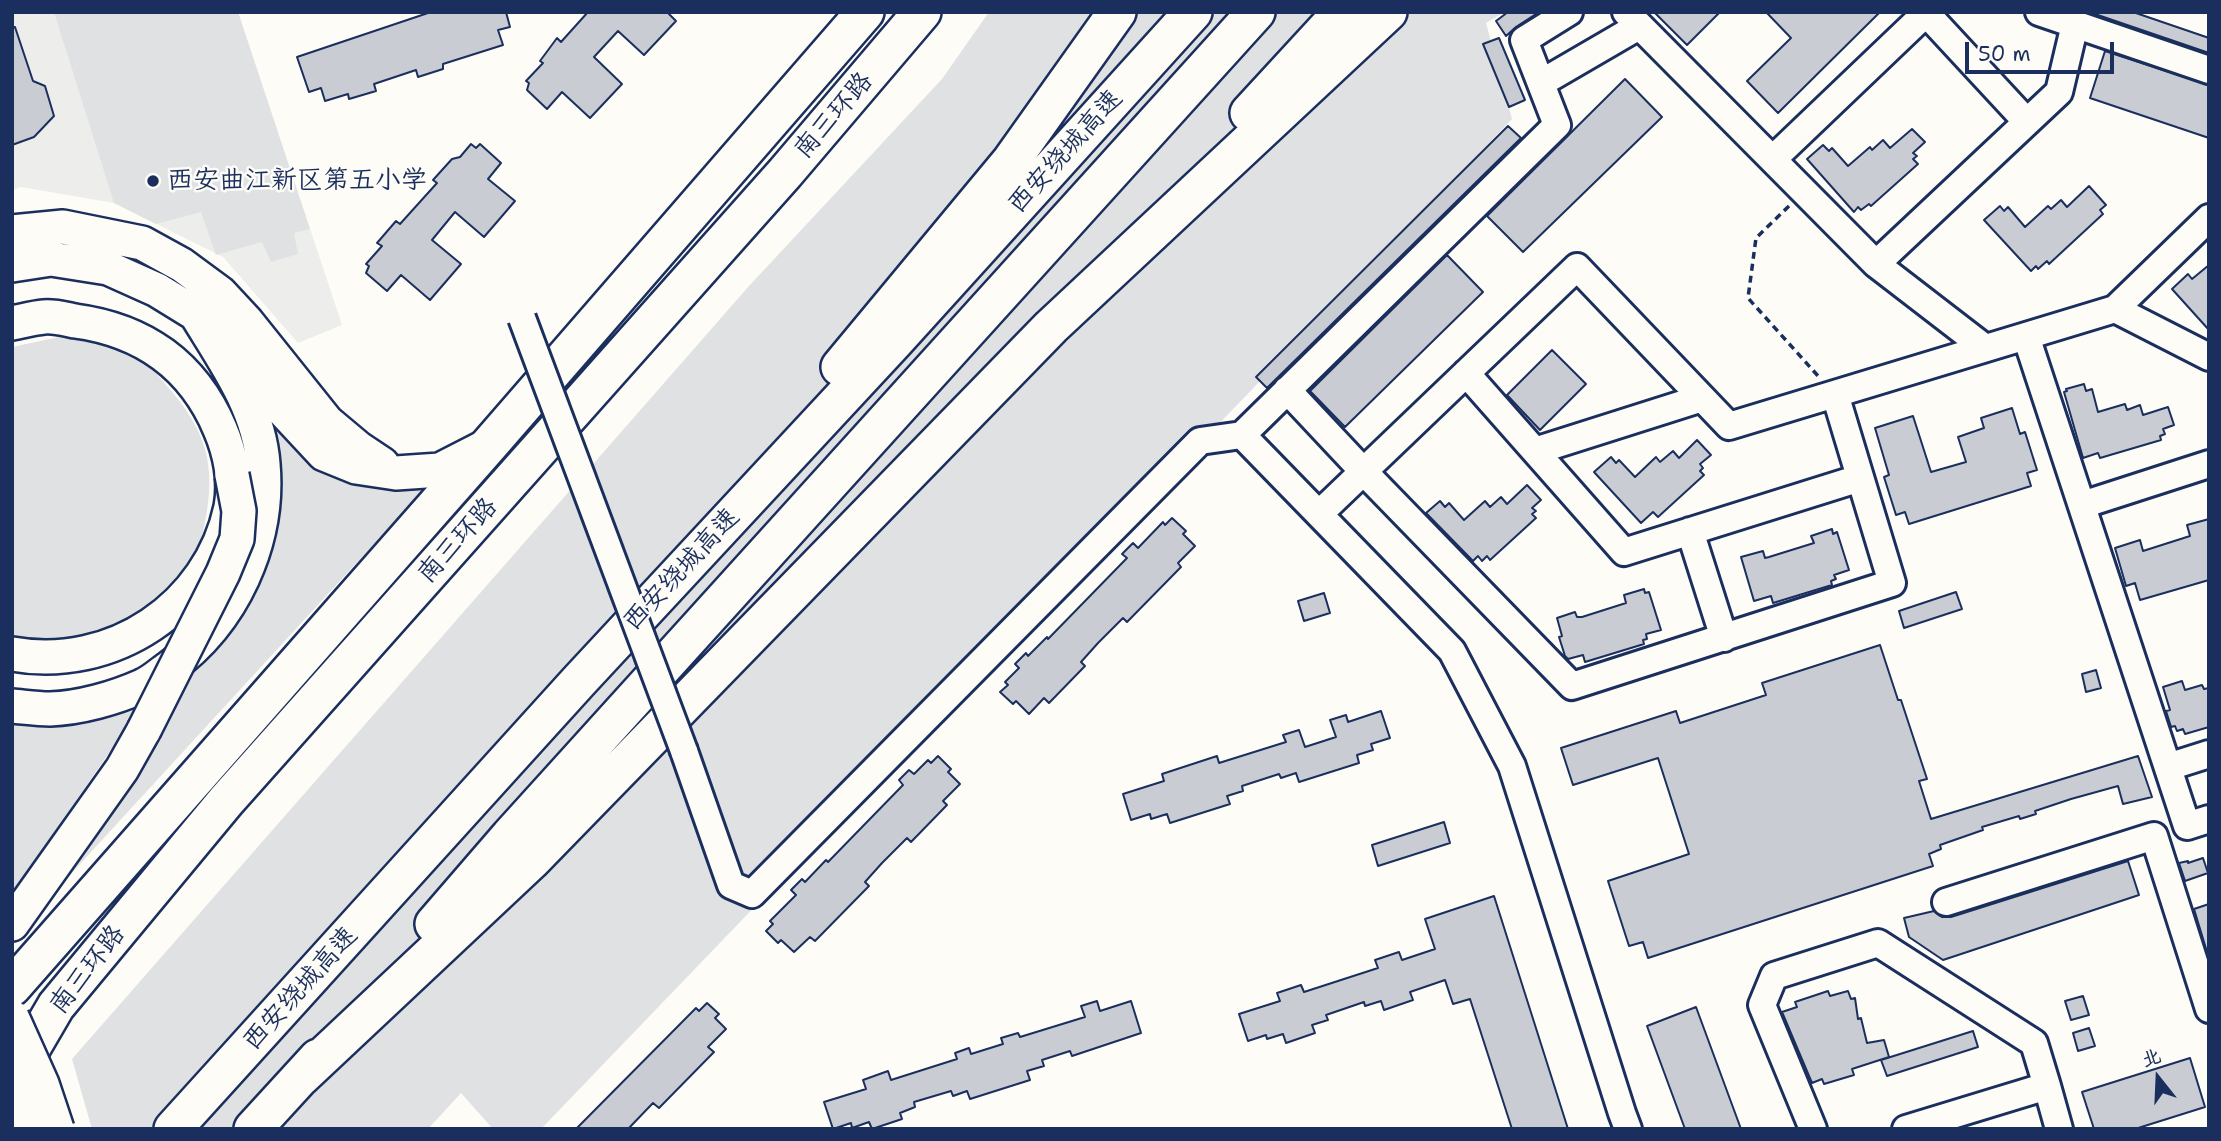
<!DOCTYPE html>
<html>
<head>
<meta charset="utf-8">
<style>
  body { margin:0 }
  #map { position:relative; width:2221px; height:1141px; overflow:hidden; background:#fdfcf7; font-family:"Shantell Sans","LXGW WenKai TC",sans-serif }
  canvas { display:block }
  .frame { position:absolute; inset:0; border:14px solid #1b2f5e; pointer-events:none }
  .north { position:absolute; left:2123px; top:1043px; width:70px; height:70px; -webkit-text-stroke:5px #fdfcf7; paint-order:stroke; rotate:342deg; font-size:19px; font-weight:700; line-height:28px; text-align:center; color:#1b2f5e }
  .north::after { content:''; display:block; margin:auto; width:24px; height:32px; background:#1b2f5e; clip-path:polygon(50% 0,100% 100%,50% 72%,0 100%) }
  .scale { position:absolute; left:1965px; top:42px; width:149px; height:32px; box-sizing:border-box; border:4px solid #1b2f5e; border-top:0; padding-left:9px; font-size:21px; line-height:24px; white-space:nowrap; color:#1b2f5e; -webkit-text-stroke:5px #fdfcf7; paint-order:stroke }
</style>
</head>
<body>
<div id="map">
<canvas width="2221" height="1141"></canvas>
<div class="frame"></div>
<div class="north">北</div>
<div class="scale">50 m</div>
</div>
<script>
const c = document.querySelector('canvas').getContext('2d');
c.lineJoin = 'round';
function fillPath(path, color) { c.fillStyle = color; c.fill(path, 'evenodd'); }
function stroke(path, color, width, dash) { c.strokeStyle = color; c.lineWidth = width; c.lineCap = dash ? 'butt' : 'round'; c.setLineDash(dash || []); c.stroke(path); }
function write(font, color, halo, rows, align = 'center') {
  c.font = font + ' "Shantell Sans","LXGW WenKai TC",sans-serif'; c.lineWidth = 5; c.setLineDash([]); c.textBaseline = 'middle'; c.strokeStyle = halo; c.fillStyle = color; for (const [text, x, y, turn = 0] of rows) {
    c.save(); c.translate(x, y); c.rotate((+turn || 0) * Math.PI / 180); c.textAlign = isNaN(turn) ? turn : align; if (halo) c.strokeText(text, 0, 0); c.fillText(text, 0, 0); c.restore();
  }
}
fillPath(new Path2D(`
  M12,12h226l104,313 -44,18 -75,-86 -109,-54 -93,-16 -9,3z`), '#edeeec');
fillPath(new Path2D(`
  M54,12h184l72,217 -16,4 4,21 -27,8 -9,-20 -46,13 -15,-43 -45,12 -42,-21z
  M989,12h515l-18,11 26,96 -971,1010h-48l-32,-36 -33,36h-336l-20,-70 677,-773 193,-207z
  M59,337c23,3 58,6 77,19 12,8 22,19 31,30 38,43 50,78 38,136 -3,16 -8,37 -18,50 -27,36 -73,58 -116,69 -16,3 -42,-2 -59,-3v-291z
  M266,409l64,62 46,18 52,-4 -404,440 98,-136z
  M139,709l-127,185v-172l67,3z`), '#e0e1e3');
const building = new Path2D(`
  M431,12h75l4,15 -12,3 5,15 -60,19v5l-25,8 -2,-7 -42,14 2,7 -27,8 -1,-5 -23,7 -4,-13 -12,4 -12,-35z
  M588,12h79l9,9 -32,34 -26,-24 -24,26 28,27 -32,34 -28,-26 -15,17 -20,-19 2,-7 -3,-2 17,-18 -3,-2 17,-23 4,4z
  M1508,12h31l-23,15 -10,9 -10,-15z
  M1654,12h66l-33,33z
  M1766,12h114l-102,101 -31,-32 44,-43z
  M2089,12h44l76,26v15z
  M15,27l18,54 12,5 9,30 -20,21 -22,8v-117z
  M1499,38l26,62 -16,7 -26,-63z
  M2105,51l104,34v53l-119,-40z
  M1625,79l37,38 -139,135 -36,-36z
  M1508,126l13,12 -254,250 -11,-11z
  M1912,129l13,13 -12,11 4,3 -4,3 5,5 -47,42 -2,-2 -8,6 -3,-3 -4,5 -47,-53 16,-14 6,6 3,-3 16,18 22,-19 2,3 11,-10 7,8z
  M471,144l5,4 4,-4 21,19 -13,16 27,22 -31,36 -29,-25 -23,28 29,24 -31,36 -29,-25 -14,16 -21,-18 3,-7 -3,-2 16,-18 -5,-3 19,-22 4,3 37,-41 -4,-3 19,-21 8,-2z
  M2089,186l17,19 -6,5 3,4 -54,50 -2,-3 -9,8 -2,-3 -5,5 -47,-51 16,-14 4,5 4,-4 17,20 23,-21 3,3 10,-9 6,7z
  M1447,255l36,37 -138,135 -35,-36z
  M2209,265v65l-37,-41 16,-15 4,5z
  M1552,350l34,34 -46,46 -33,-35z
  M2084,384l2,7 6,-2 6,23 27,-8 2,6 13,-5 3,10 25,-8 6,18 -11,4 2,5 -5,2 1,4 -61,18 -2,-5 -15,5 -19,-66 3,-1 -1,-2z
  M2012,408l8,26 5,-2 12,38 -10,3 4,13 -122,38 -4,-12 -9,3 -12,-38 5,-2 -14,-47 38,-12 18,56 35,-10 -8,-25 26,-9 -3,-10z
  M1697,440l14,15 -11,9 3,4 -3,3 4,4 -46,42 -5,-5 -12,11 -47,-51 17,-15 5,6 3,-3 16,17 21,-20 4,5 13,-11 6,7z
  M1527,485l14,15 -9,8 4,3 -4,3 4,4 -46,42 -3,-4 -5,5 -4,-5 -5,5 -47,-48 14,-12 5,6 4,-4 15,17 21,-19 5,6 11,-10 6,7z
  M1172,518l14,13 -3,3 12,12 -17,17 3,4 -54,55 -4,-4 -25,25 -17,19 4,4 -36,37 -5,-5 -15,16 -13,-13 -3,3 -13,-12 8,-7 -3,-3 14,-14 -4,-4 11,-11 2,3 19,-19 1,2 79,-81 -5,-4 11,-11 5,5 25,-26 2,3z
  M2209,519v61l-69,20 -5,-17 -9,3 -11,-38 25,-8 3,11 47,-15 -3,-11z
  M1832,529l1,5 4,-2 12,38 -15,5 2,4 -5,2 1,4 -59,18 -2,-7 -17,5 -13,-44 22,-6 2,7 4,-1 45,-14 -3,-7z
  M1644,589l1,4 4,-1 12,38 -15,4 1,5 -4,1 1,4 -59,18 -2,-7 -15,4 -3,-3 -6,-19 3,-1 -5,-18 18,-6 2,5h5l44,-14 -2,-8z
  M1956,592l6,17 -58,19 -5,-17z
  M1324,593l6,20 -26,8 -6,-20z
  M1880,645l18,55h3l26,79 -8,2 12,38 207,-63 14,41 -29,7 -5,-18 -47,13 -36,12 1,3 -16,5 -1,-3 -37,11 1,3 -43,15 1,4 -12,5 4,12 -285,92 -5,-16 -14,4 -21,-65 81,-27 -31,-96 -85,27 -12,-37 115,-37 4,12 86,-28 -4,-12z
  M2096,670l5,18 -15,4 -4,-18z
  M2182,681l3,9 17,-5 2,4 5,-1v39l-24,7 -2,-5 -6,2 -2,-5 -4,1 -5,-16 4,-1 -7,-23z
  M1381,711l9,27 -19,6 2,6 -16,5 2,8 -60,19 -3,-9 -15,5 -2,-4 -37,12 1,5 -16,5 3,8 -60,19 -3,-9 -16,5 -1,-5 -19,6 -8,-26 41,-13 -2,-7 55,-18 2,7 67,-21 -3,-7 16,-5 6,17 31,-10 -6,-17 16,-5 2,7z
  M938,756l13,13 -3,3 12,12 -17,17 4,4 -36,37 -4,-4 -25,25 -17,19 4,4 -54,55 -5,-4 -16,15 -13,-12 -3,3 -12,-12 7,-7 -3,-3 26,-26 -5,-5 11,-11 3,3 21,-22 2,2 75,-77 -4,-5 10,-10 5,4 14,-14 3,3z
  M1444,822l6,21 -72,23 -6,-21z
  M2203,858l5,15 -23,8 -6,-18 9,-2v2z
  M2128,861l11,34 -196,65 -34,-23 -5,-19 30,-7 8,6h9z
  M1494,896l74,233h-56l-42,-130 -17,5 -8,-24 -35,12 3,8 -29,10 -3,-9 -16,5 -1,-4 -38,13 2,5 -16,5 3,8 -29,10 -3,-9 -16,5 -1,-4 -18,6 -9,-27 41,-13 -3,-8 24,-8 3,7 74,-24 -3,-8 24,-8 3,8 33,-11 -10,-30z
  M2209,904v48h-2l-13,-43z
  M1828,991l2,5 18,-5 3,8 4,-1 3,21 3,-1 6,25 17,-3 5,17 -37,12 2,6 -30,9 -2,-5 -10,4 -30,-71 15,-5 -2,-5z
  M2083,996l6,19 -18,5 -6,-19z
  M1097,1001l3,10 31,-10 10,32 -69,23 -2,-5 -28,9 2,6 -17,5 3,9 -60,19 -3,-8 -14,5 -2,-5 -37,11 1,5 -15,6 2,6 -30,10 -3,-7 -17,6 -1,-5 -18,6 -9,-27 42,-13 -3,-9 25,-9 3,9 66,-21 -2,-6 14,-5 2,6 32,-10 -2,-6 17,-5 2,4 65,-20 -4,-11z
  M707,1003l12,11 -4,4 11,11 -18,18 6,5 -55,56 -6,-5 -25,26h-52l120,-121 3,3z
  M1696,1007l45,122h-56l-38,-103z
  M2089,1028l6,18 -17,5 -5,-18z
  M1973,1031l5,16 -91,29 -6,-16z
  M2190,1058l15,49 -70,22h-41l-12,-37z`);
fillPath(building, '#c9ccd3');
stroke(building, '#1b2f5e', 2);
const minor = new Path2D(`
  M1626,12l250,252 109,84
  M2039,12l170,58
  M1926,13l101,109
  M1541,83l98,-57
  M1773,159l154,-147
  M1876,264l183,-172 16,-68
  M2115,309l94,-91
  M2026,336l161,490 22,-7
  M1466,373l158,179 236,-74
  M1287,390l76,81 209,215 320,-103 -57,-189
  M1242,435l315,-310 -33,-85 45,-28
  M1535,451l167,-53
  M2082,505l127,-41
  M1319,514l258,-247 152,159 386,-117 94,48
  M1690,531l34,107
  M684,751l47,134 21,9 448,-453 42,-6 210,216 60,115 110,347 6,16
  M2168,767l41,-13
  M1946,902l208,-66 55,173
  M1813,1129l-51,-124 12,-29 104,-33 156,100 13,43
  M1906,1129l141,-43 12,43`);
const major = new Path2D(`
  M12,232l51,-5 79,16 40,22 38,28 27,29 80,100 31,26 24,16
  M12,265l39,-6 57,9 49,22 39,24 53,50 34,46 41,44 32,13 40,6 44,-3 43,-22
  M12,323c11,-2 21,-5 32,-6 10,-1 21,2 31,4 68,9 118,44 145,108 10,23 16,52 11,78 -21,100 -119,165 -219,147
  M12,706c12,1 25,3 38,3 30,-1 65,-11 92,-23 10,-4 18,-12 27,-18 64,-46 101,-126 94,-204 -4,-56 -39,-104 -67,-150
  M12,924l110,-155 22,-39`);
const highway = new Path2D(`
  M1249,113l93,-101
  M840,367l171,-206 106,-149
  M434,924l76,-88 746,-824
  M12,987l478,-543 375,-432
  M301,1077l230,-216 520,-534 337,-315
  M14,1078l42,-72 170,-205 559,-628 137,-161
  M173,1129l406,-448 316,-340 298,-329
  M253,1129l65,-71`);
stroke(minor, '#1b2f5e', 32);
stroke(major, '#1b2f5e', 38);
stroke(highway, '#1b2f5e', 42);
stroke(new Path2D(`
  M1789,206l-33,32 -8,60 71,79`), '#1b2f5e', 3.5, [7, 5]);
stroke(minor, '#fdfcf7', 26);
stroke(major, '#fdfcf7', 33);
stroke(highway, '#fdfcf7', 37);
const minorBridge = new Path2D(`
  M522,318l162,433`);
const majorBridge = new Path2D(`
  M144,730l79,-157 14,-34 2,-28 -7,-36
  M12,1017l30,67 15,45
  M12,1068l17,61`);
stroke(minorBridge, '#1b2f5e', 32, []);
stroke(majorBridge, '#1b2f5e', 38, []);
stroke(minorBridge, '#fdfcf7', 26);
stroke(majorBridge, '#fdfcf7', 33);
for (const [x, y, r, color] of [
  [153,181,7,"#1b2f5e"]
]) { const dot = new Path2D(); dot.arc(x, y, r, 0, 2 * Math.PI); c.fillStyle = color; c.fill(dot); stroke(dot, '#fdfcf7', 2.5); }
write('26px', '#1b2f5e', '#fdfcf7', [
  ["南三环路",834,116,-49],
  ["西安绕城高速",1066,152,-48],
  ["南三环路",458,541,-48],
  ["西安绕城高速",682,570,-47],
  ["南三环路",88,970,-52],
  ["西安绕城高速",301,989,-48]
]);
write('26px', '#1b2f5e', '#fdfcf7', [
  ["西安曲江新区第五小学",167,181]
], 'left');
</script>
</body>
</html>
